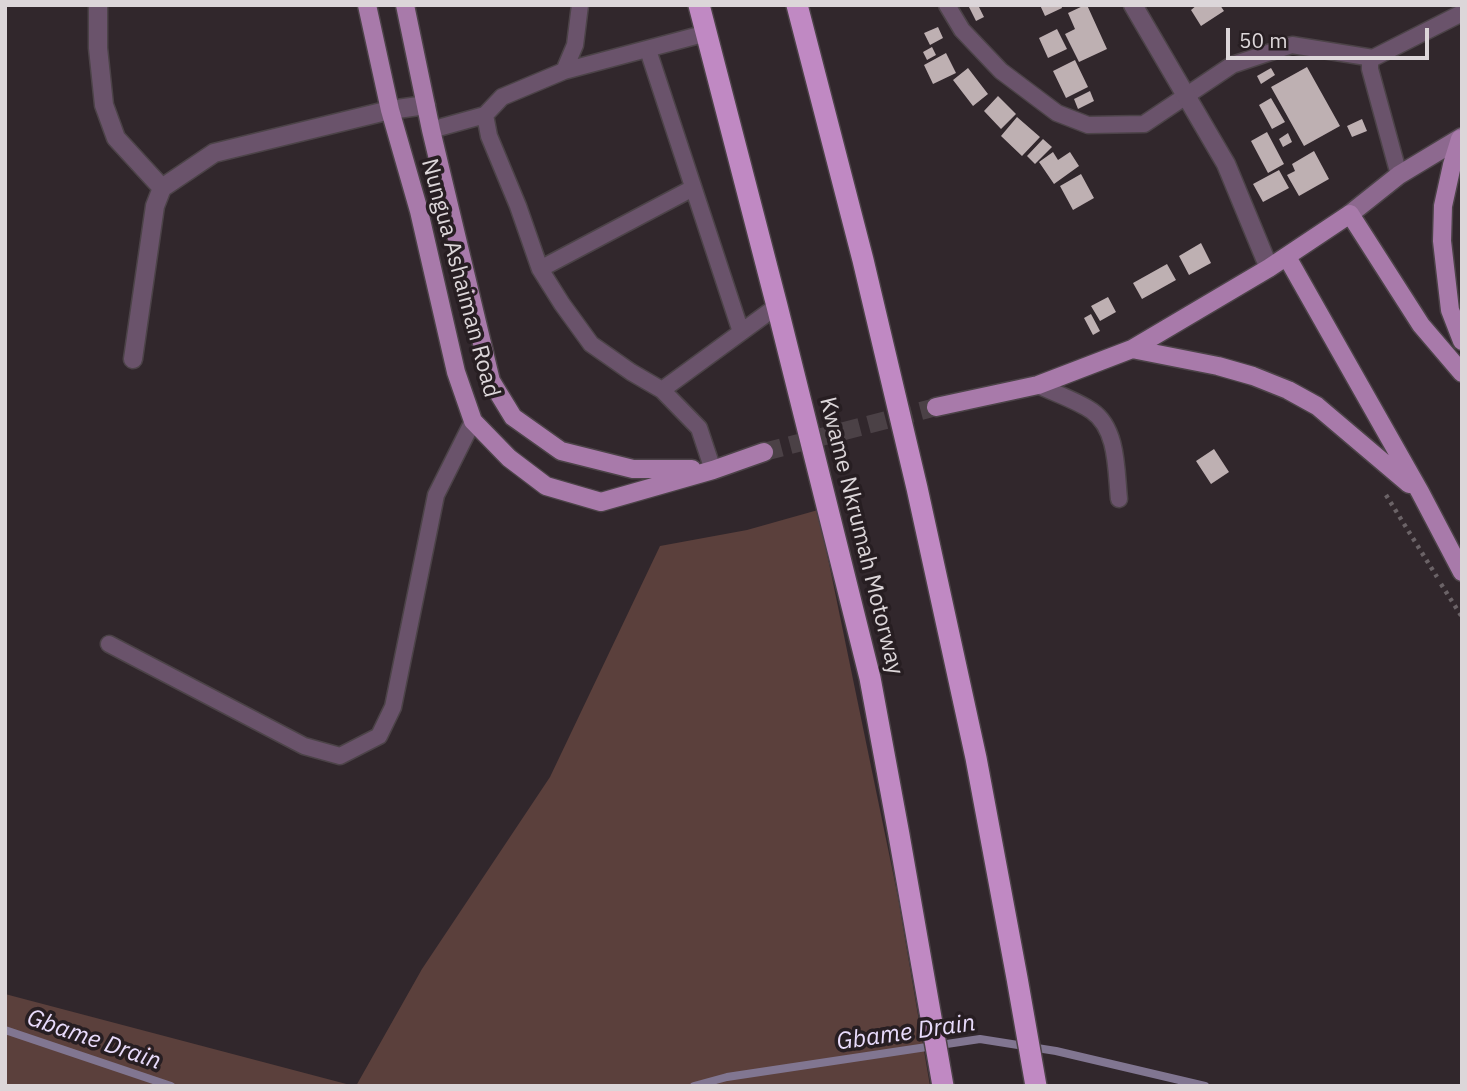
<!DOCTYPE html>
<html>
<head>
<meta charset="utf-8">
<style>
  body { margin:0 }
  #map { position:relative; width:1467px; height:1091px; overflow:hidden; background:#31272c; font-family:"IBM Plex Sans",sans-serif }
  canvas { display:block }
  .frame { position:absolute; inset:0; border:7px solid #dcd6d9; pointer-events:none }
  .scale { position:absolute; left:1226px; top:28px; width:203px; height:32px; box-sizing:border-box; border:4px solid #dcd6d9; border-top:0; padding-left:9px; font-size:21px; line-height:24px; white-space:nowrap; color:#dcd6d9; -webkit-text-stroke:5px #271e22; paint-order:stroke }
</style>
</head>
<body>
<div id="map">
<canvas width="1467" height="1091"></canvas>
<div class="frame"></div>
<div class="scale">50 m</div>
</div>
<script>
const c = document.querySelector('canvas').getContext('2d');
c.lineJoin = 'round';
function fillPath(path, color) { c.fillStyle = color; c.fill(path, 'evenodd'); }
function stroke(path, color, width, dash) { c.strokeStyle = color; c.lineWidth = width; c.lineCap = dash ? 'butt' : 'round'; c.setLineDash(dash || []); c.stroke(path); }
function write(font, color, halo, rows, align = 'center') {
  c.font = font + ' "IBM Plex Sans",sans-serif'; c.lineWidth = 7; c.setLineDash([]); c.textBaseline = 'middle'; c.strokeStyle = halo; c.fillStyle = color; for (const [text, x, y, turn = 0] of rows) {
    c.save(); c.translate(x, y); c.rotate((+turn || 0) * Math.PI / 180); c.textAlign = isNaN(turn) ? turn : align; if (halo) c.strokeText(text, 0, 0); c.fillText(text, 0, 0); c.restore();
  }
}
fillPath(new Path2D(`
  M818,510l80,387 32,189h-574l66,-117 128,-192 110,-231 87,-16z
  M5,994l349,92h-349z`), '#5b403c');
stroke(new Path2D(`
  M5,1030l166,56
  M694,1086l33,-9 253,-38 76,12 149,35`), '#817691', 8);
fillPath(new Path2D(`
  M968,5h10l6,12 -8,4z
  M1040,5h21l1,3 -17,8z
  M1085,5h2l20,44 -28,13 -14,-28 10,-5 -7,-16z
  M1197,5h23l4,6 -23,15 -10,-16z
  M938,27l5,11 -13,7 -6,-12z
  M1057,29l10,20 -19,9 -9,-20z
  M932,47l4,8 -9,5 -4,-8z
  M946,53l10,20 -23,11 -9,-19z
  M1075,60l13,27 -22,11 -13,-27z
  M1307,67l33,59 -36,20 -33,-59z
  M968,68l20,26 -15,12 -20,-26z
  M1271,68l4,7 -14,9 -4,-8z
  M1090,91l4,10 -16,8 -4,-10z
  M998,96l18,18 -15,15 -17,-18z
  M1271,98l14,24 -13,7 -13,-24z
  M1017,117l23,20 -18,19 -21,-20z
  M1362,119l5,12 -15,6 -5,-11z
  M1267,132l17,32 -16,9 -17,-32z
  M1288,133l4,9 -9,5 -4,-8z
  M1043,139l9,8 -17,17 -8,-8z
  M1314,151l15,28 -30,17 -12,-21 8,-4 -3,-7z
  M1053,152l5,8 12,-8 9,14 -25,18 -15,-22z
  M1279,170l10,18 -26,14 -10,-18z
  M1081,174l13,24 -21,12 -13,-24z
  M1201,243l10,20 -22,12 -10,-19z
  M1167,264l9,16 -34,19 -9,-16z
  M1108,297l8,15 -16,9 -9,-15z
  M1091,314l9,17 -7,4 -9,-17z
  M1214,449l15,23 -18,12 -15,-23z`), '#beb0b2');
stroke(new Path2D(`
  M764,452l172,-45`), '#4b4146', 18, [18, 9]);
const lane = new Path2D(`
  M947,5l15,25 39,41 56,42 31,12 56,-1 88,-59 60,-20 81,13
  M648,50l93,282
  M564,71l143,-38
  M485,115l4,21 29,70 22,63 22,35 29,40 40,28 31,18 37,38 14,42
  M431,130l54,-15 17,-18 62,-26 11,-26 5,-40
  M1399,175l-29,-106v-6l3,-5 89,-45
  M540,269l153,-81
  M1038,385c16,8 40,16 54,26 26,18 24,60 27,88
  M662,390l115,-84
  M109,644l195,102 36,10 39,-20 14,-29 43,-212 37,-74`);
const street = new Path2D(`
  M98,5v43l6,57 12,33 46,50
  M1133,5l93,159 43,104
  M133,359l22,-153 7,-18 52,-35 176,-43 36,-5`);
const secondary = new Path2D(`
  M1350,214l49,-39 63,-38`);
const primary = new Path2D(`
  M367,5l23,105 29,101 37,161 17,49 36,37 37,28 55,16 112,-32 51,-18
  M405,5l26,125 60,251 22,36 48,34 72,18h59
  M1460,139l-8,26 -9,41 -1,35 8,69 12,31
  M1287,257l133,235 42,80
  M1132,349l86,17 35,10 35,14 29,16 92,78
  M936,407l102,-22 94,-36 137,-81 81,-54 71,111 41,48`);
const highway = new Path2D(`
  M699,5l78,301 93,372 29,157 44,251
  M797,5l66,255 54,228 59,270 41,220 19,108`);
stroke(lane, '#4c4348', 19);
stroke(street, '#4c4348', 21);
stroke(secondary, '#4c4348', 21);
stroke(primary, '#4c4348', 21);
stroke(highway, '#4c4348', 24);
stroke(new Path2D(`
  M1386,495l51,82
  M1441,584l21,33`), '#6b6367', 4.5, [3.5, 5]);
stroke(lane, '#6a536b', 16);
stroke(street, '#6a536b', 18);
stroke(secondary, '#8d698f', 18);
stroke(primary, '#a87aaa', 18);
stroke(highway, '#c089c3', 21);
write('23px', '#dcd6d9', '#271e22', [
  ["Nungua Ashaiman Road",460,278,75],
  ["Kwame Nkrumah Motorway",861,536,76]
]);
write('italic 24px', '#e9dcfc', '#271e22', [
  ["Gbame Drain",906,1033,-8],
  ["Gbame Drain",94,1040,19]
]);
</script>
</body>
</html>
